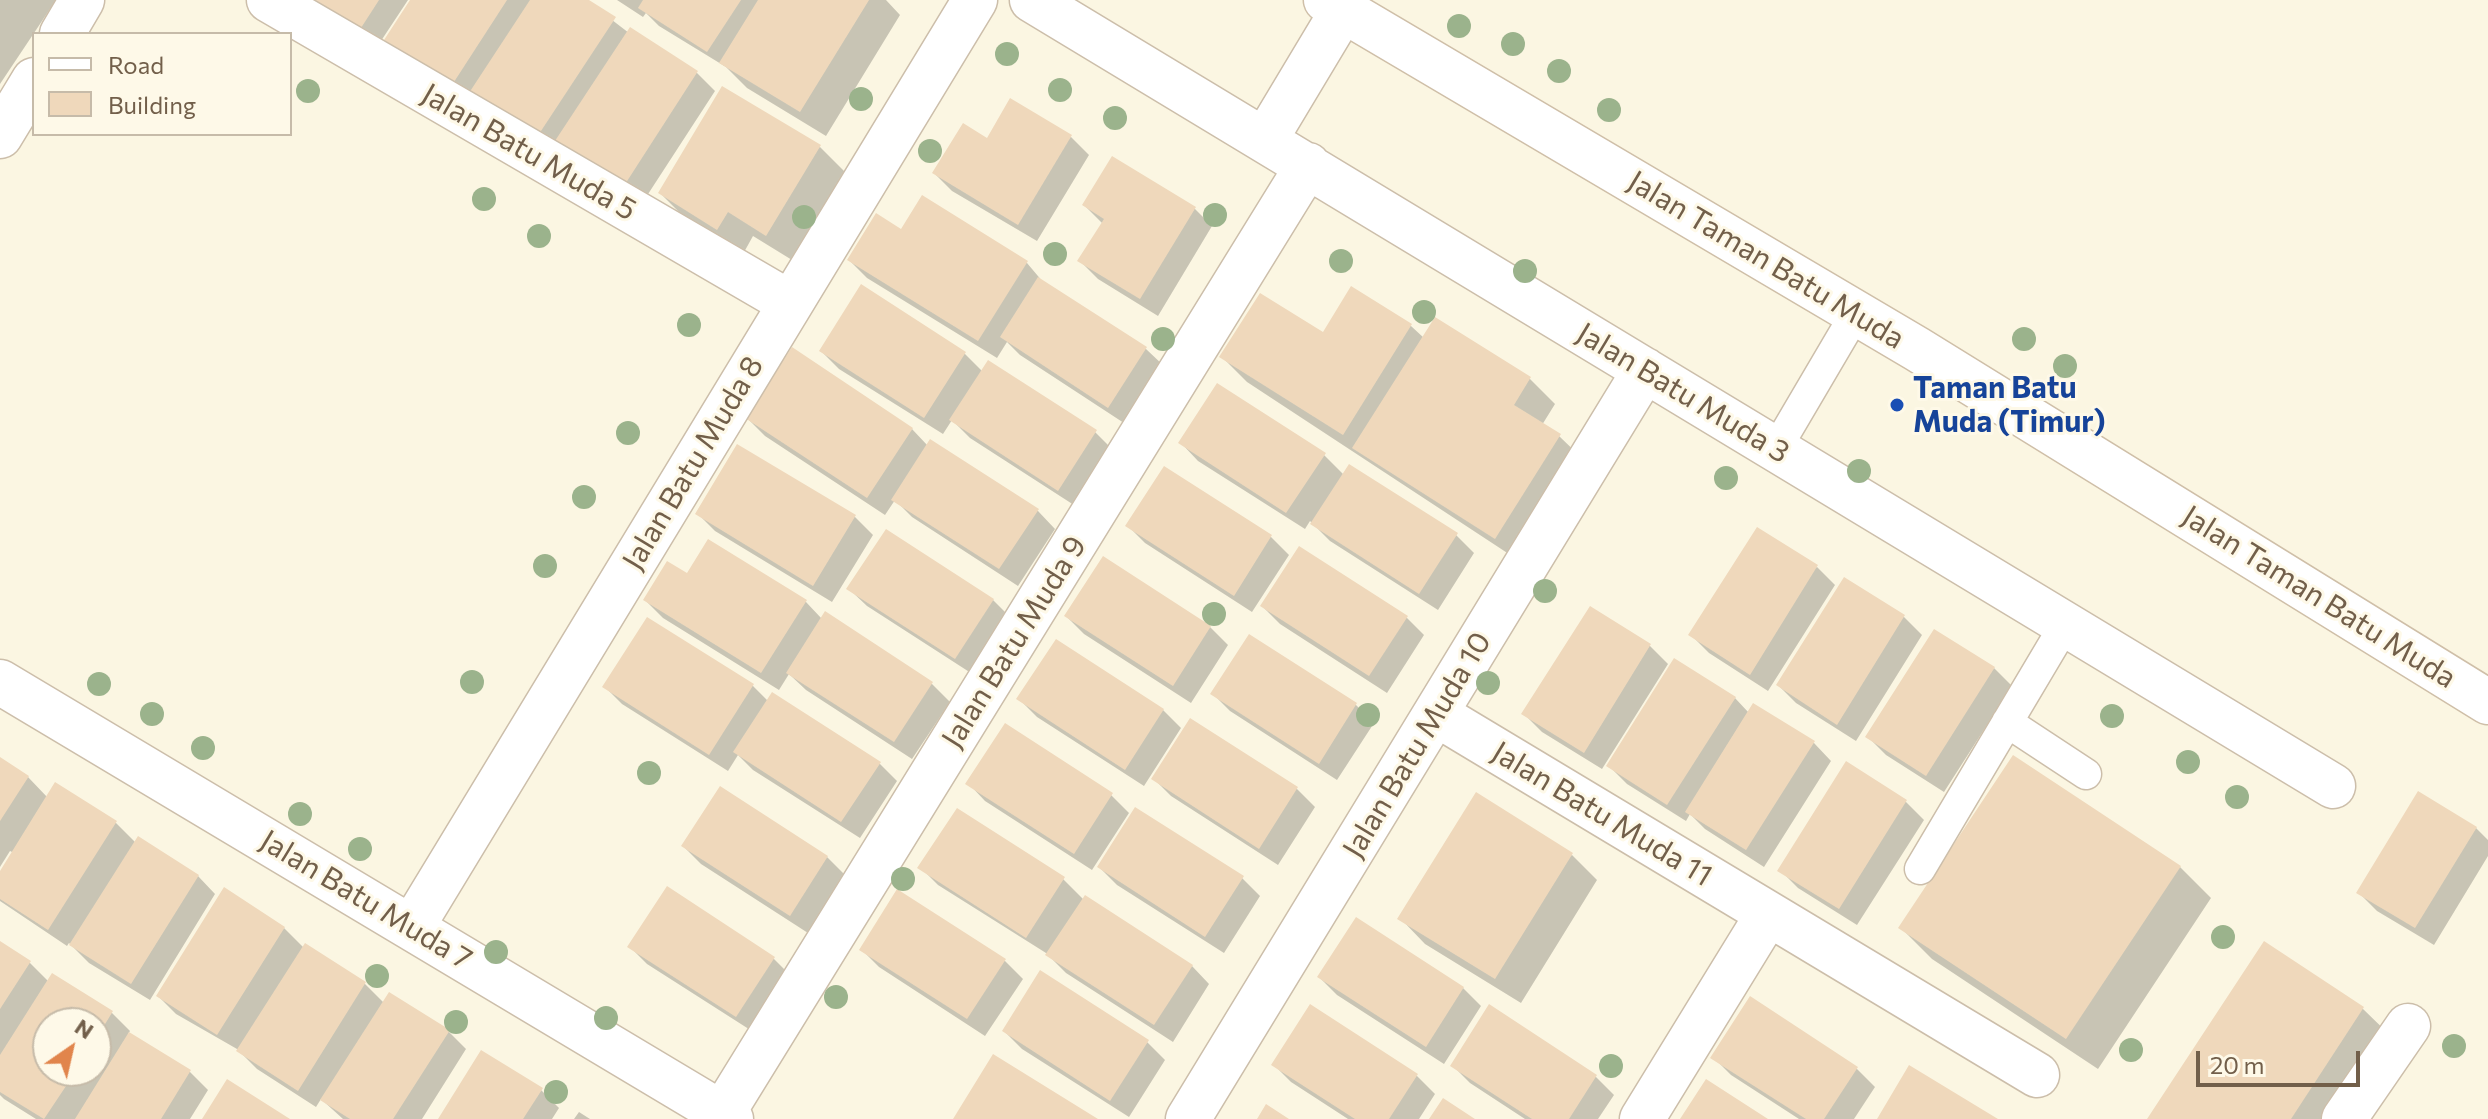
<!DOCTYPE html>
<html>
<head>
<meta charset="utf-8">
<style>
  body { margin:0 }
  #map { position:relative; width:2488px; height:1119px; overflow:hidden; background:#fbf6e2; font-family:Commissioner,sans-serif }
  canvas { display:block }
  .legend { position:absolute; left:32px; top:32px; width:260px; height:104px; box-sizing:border-box; background:#fef9e8; border:2px solid #c6bba9; margin:0; padding:10px 14px; list-style:none; font-size:24px; color:#725f4a }
  .legend li { display:flex; align-items:center; gap:16px; height:40px }
  .legend b { width:40px; border:2px solid #c6bba9 }
  .north { position:absolute; left:32px; top:1007px; width:80px; height:80px; box-sizing:border-box; background:#fef9e8; border:2px solid #c6bba9; border-radius:50%; rotate:34deg; font-size:22px; font-weight:700; line-height:32px; text-align:center; color:#725f4a }
  .north::after { content:''; display:block; margin:auto; width:28px; height:36px; background:#e1854c; clip-path:polygon(50% 0,100% 100%,50% 72%,0 100%) }
  .scale { position:absolute; left:2196px; top:1051px; width:164px; height:36px; box-sizing:border-box; border:4px solid #725f4a; border-top:0; padding-left:10px; font-size:24px; line-height:28px; white-space:nowrap; color:#725f4a; -webkit-text-stroke:6px #fef9e8; paint-order:stroke }
</style>
</head>
<body>
<div id="map">
<canvas width="2488" height="1119"></canvas>
<ul class="legend">
<li><b style="height:10px;background:#fff"></b>Road</li>
<li><b style="height:22px;background:#efd8bb"></b>Building</li>
</ul>
<div class="north">N</div>
<div class="scale">20 m</div>
</div>
<script>
const c = document.querySelector('canvas').getContext('2d');
c.lineJoin = 'round';
function fillPath(path, color) { c.fillStyle = color; c.fill(path, 'evenodd'); }
function stroke(path, color, width, dash) { c.strokeStyle = color; c.lineWidth = width; c.lineCap = dash ? 'butt' : 'round'; c.setLineDash(dash || []); c.stroke(path); }
function write(font, color, halo, rows, align = 'center') {
  c.font = font + ' Commissioner,sans-serif'; c.lineWidth = 6; c.setLineDash([]); c.textBaseline = 'middle'; c.strokeStyle = halo; c.fillStyle = color; for (const [text, x, y, turn = 0] of rows) {
    c.save(); c.translate(x, y); c.rotate((+turn || 0) * Math.PI / 180); c.textAlign = isNaN(turn) ? turn : align; if (halo) c.strokeText(text, 0, 0); c.fillText(text, 0, 0); c.restore();
  }
}
fillPath(new Path2D(`
  M0,0h56l-56,84z
  M306,0h102l-31,47z
  M413,0h173l43,33 68,40 18,18 -76,117 -234,-150 -18,-18z
  M617,0h269l14,15 -74,121 -79,-48 -21,-21 -67,-41 -13,-13 -3,4z
  M1071,137l18,18 -52,86 -85,-50 -18,-18z
  M820,147l25,25 -53,88 -39,-24 -10,18 -58,-36 -25,-25z
  M1084,205l110,3 18,18 -54,90 -60,-37 -18,-18 23,-37z
  M902,232l125,31 16,19 103,67 18,17 -37,59 -107,-70 -13,-13 -10,16 -130,-80 -18,-18z
  M862,287l103,67 18,18 112,60 18,18 -36,57 -107,-69 -18,-18 -9,14 -104,-65 -18,-18z
  M1352,289l59,37 13,12 106,41 25,25 -13,21 17,11 26,25 -64,101 -274,-180 -25,-25 101,-23z
  M747,418l165,11 16,17 110,65 17,18 -37,57 -106,-69 -17,-17 -10,15 -120,-79z
  M1181,443l143,12 20,20 112,60 18,18 -36,57 -108,-69 -20,-20 -5,8 -107,-68z
  M738,447l117,70 18,18 -41,67 -117,-71 -18,-18z
  M1165,468l106,69 18,18 -37,57 -107,-69 -18,-18z
  M1817,567l18,18 -67,106 -59,-38 -18,-18z
  M688,576l118,26 16,17 3,-5 107,70 18,18 -38,57 -106,-69 -17,-16 -10,16 -116,-72 -18,-18z
  M1845,580l59,37 18,18 -66,106 -60,-38 -18,-18z
  M849,589l144,11 18,18 -37,57 -107,-69z
  M1262,606l144,11 18,18 -37,58 -107,-69z
  M1591,609l59,37 18,18 -66,105 -60,-37 -18,-18z
  M1066,616l144,11 18,18 -37,58 -107,-69z
  M648,619l105,67 15,15 111,62 18,18 -37,57 -107,-68 -15,-15 -10,16 -106,-67 -17,-17z
  M1250,636l106,69 18,18 -37,57 -107,-69 -18,-18z
  M1994,668l18,18 -68,106 -58,-37 -18,-18z
  M1735,698l14,15 65,30 17,18 -67,106 -59,-38 -15,-15 -4,7 -59,-37 -18,-18z
  M1019,699l144,11 18,18 -37,58 -107,-69z
  M1191,720l106,69 18,18 -37,58 -107,-69 -17,-17z
  M0,760l28,17 20,21 8,-13 60,38 20,20 62,33 17,18 -65,106 -61,-37 -20,-20 -2,3 -67,-45v-26l14,-22 -4,-2 -10,16z
  M1846,764l60,38 18,18 -67,105 -59,-37 -18,-18z
  M968,783l143,12 18,18 -37,57 -107,-69z
  M2476,828l12,12v16l-54,89 -57,-34 -18,-18z
  M683,846l144,11 18,18 -37,58 -107,-69z
  M1572,855l25,25 -76,123 -96,-59 -25,-26z
  M920,867l143,12 21,21 108,66 17,18 -36,58 -107,-69 -20,-20 -108,-68z
  M1099,867l143,11 18,18 -36,57 -107,-68z
  M2180,867l31,31 -113,171 -166,-110 -31,-31z
  M898,892l107,69 18,18 -38,57 -106,-69 -18,-18z
  M284,928l20,20 60,35 20,20 65,29 17,17 -44,70h-79l-22,-20 -5,8 -59,-38 -20,-20 -61,-35 -18,-18z
  M0,944l29,18 20,20 4,-6 59,37 18,18 -2,3 62,38 18,18 -18,29h-154l-32,-20 -4,-4zM48,1023h48v48h-48z
  M2264,944l99,65 31,30 -52,80h-193z
  M630,947l143,11 18,18 -36,57 -108,-69z
  M1319,977l144,11 18,18 -37,58 -107,-69z
  M1750,999l107,70 18,18 -21,32h-55l-68,-44 -18,-18z
  M1310,1007l107,69 18,18 -16,25h-71l-57,-37 -18,-18z
  M1489,1007l107,70 18,18 -16,24h-73l-55,-36 -18,-18z
  M1004,1031l143,11 18,18 -36,57 -107,-68z
  M541,1090l18,18 -7,11h-112z
  M579,1112l11,7h-16z`), '#0003');
fillPath(new Path2D(`
  M311,0h68l-20,31z
  M410,0h97l-55,85 -68,-45z
  M530,0h59l27,17 -79,120 -68,-44z
  M643,0h98l-34,52 -69,-44z
  M758,0h111l-69,112 -81,-49z
  M630,27l68,44 -78,121 -69,-45z
  M722,86l99,59 -55,91 -38,-24 -11,18 -59,-37z
  M1010,98l62,37 -54,90 -86,-52 31,-50 24,15z
  M1112,156l84,51 -56,92 -63,-38 27,-42 -22,-14z
  M922,195l106,66 -50,80 -131,-81 29,-47 25,16z
  M1038,277l109,70 -39,61 -108,-71z
  M861,284l105,68 -42,66 -105,-67z
  M1351,286l61,38 -69,111 -124,-78 41,-64 63,39z
  M1435,317l96,60 -17,28 47,29 -66,105 -143,-91z
  M792,347l121,81 -46,70 -122,-80z
  M988,360l109,70 -39,61 -109,-71z
  M1217,383l109,70 -40,60 -108,-70z
  M930,439l109,70 -40,60 -108,-69z
  M737,444l119,71 -43,71 -118,-72z
  M1349,464l109,69 -39,61 -109,-70z
  M1164,466l108,69 -38,61 -109,-70z
  M1757,527l61,38 -68,110 -62,-40z
  M886,529l108,70 -39,60 -109,-70z
  M708,539l99,61 -46,73 -118,-73 24,-39 20,12z
  M1299,546l109,70 -39,60 -109,-70z
  M1103,556l108,70 -38,60 -109,-70z
  M1844,577l61,38 -68,110 -61,-40z
  M1590,606l61,38 -67,109 -63,-39z
  M825,611l108,71 -39,60 -108,-69z
  M647,617l107,67 -45,71 -107,-68z
  M1934,629l61,38 -69,109 -61,-39z
  M1249,634l108,69 -38,61 -109,-70z
  M1056,639l108,70 -39,61 -109,-71z
  M1674,658l62,39 -69,108 -61,-39z
  M772,692l109,70 -40,60 -108,-70z
  M1753,703l62,38 -69,109 -61,-38z
  M1190,718l108,69 -39,62 -108,-70z
  M1005,723l108,70 -39,61 -109,-70z
  M2013,755l168,111 -115,173 -168,-111z
  M0,757l29,19 -29,45z
  M1846,761l61,39 -68,109 -62,-38z
  M55,782l62,39 -69,109 -48,-31v-28z
  M720,786l108,70 -38,60 -109,-70z
  M2418,791l59,36 -62,101 -59,-35z
  M1476,792l97,61 -78,126 -98,-60z
  M1135,807l109,69 -39,61 -108,-70z
  M957,808l108,69 -39,61 -109,-70z
  M138,836l61,39 -68,109 -62,-39z
  M667,886l108,71 -39,60 -109,-70z
  M224,887l61,40 -68,108 -61,-39z
  M897,889l109,70 -39,60 -108,-69z
  M1085,895l108,70 -39,60 -109,-70z
  M1356,917l108,70 -38,60 -109,-70z
  M0,941l31,20 -31,48z
  M2264,941l100,66 -73,112h-144z
  M305,943l61,39 -68,109 -62,-40z
  M1040,970l109,70 -39,61 -108,-70z
  M52,973l61,38 -17,28v-16h-48v48h28l-32,48 -44,-27v-37z
  M389,992l61,38 -57,89h-43l-30,-19z
  M1750,996l108,71 -34,52h-18l-96,-61z
  M1310,1004l108,70 -29,45h-34l-84,-54z
  M1489,1004l108,71 -28,44h-37l-82,-53z
  M129,1032l62,38 -30,49h-86z
  M481,1050l62,38 -20,31h-85z
  M993,1054l105,65h-145z
  M1909,1065l89,54h-121z
  M227,1079l63,40h-88z
  M1706,1079l62,40h-88z
  M1443,1098l32,21h-46z
  M1266,1104l23,15h-32z`), '#efd8bb');
const lane = new Path2D(`
  M1776,449l80,-136
  M2007,722l79,52
  M1920,869l145,-244`);
const street = new Path2D(`
  M269,0l521,303
  M1032,0l1301,786
  M62,34l20,-34
  M0,136l34,-56
  M1265,140l78,-130
  M0,682l731,437
  M1436,714l601,361
  M412,927l563,-927
  M719,1119l589,-954
  M1188,1119l457,-749
  M1642,1119l126,-205
  M2344,1119l64,-93`);
const secondary = new Path2D(`
  M1326,0l591,349 571,353`);
stroke(lane, '#ccbeaa', 33);
stroke(street, '#ccbeaa', 47);
stroke(secondary, '#cfbfa8', 47);
stroke(lane, '#fff', 30);
stroke(street, '#fff', 44);
stroke(secondary, '#fff', 44);
c.fillStyle = '#9bb38c';
for (const [x, y] of [
  [1459,26],
  [1513,44],
  [1007,54],
  [1559,71],
  [1060,90],
  [308,91],
  [861,99],
  [1609,110],
  [1115,118],
  [930,151],
  [484,199],
  [1215,215],
  [804,217],
  [539,236],
  [1055,254],
  [1341,261],
  [1525,271],
  [1424,312],
  [689,325],
  [1163,339],
  [2024,339],
  [2065,366],
  [628,433],
  [1859,471],
  [1726,478],
  [584,497],
  [545,566],
  [1545,591],
  [1214,614],
  [472,682],
  [1488,683],
  [99,684],
  [152,714],
  [1368,715],
  [2112,716],
  [203,748],
  [2188,762],
  [649,773],
  [2237,797],
  [300,814],
  [360,849],
  [903,879],
  [2223,937],
  [496,952],
  [377,976],
  [836,997],
  [606,1018],
  [456,1022],
  [2454,1046],
  [2131,1050],
  [1611,1066],
  [556,1092]
]) { c.beginPath(); c.arc(x, y, 12, 0, 2 * Math.PI); c.fill(); }
for (const [x, y, r, color] of [
  [1897,405,8,"#1a4fb4"]
]) { const dot = new Path2D(); dot.arc(x, y, r, 0, 2 * Math.PI); c.fillStyle = color; c.fill(dot); stroke(dot, '#fef9e8', 3); }
write('30px', '#725f4a', '#fef9e8', [
  ["Jalan Batu Muda 5",529,152,30],
  ["Jalan Taman Batu Muda",1766,260,31],
  ["Jalan Batu Muda 3",1683,393,31],
  ["Jalan Batu Muda 8",693,463,-59],
  ["Jalan Taman Batu Muda",2319,597,32],
  ["Jalan Batu Muda 9",1014,642,-58],
  ["Jalan Batu Muda 10",1417,745,-59],
  ["Jalan Batu Muda 11",1602,814,31],
  ["Jalan Batu Muda 7",366,900,31]
]);
write('bold 30px', '#164399', '#fef9e8', [
  ["Taman Batu",1913,388],
  ["Muda (Timur)",1913,422]
], 'left');
</script>
</body>
</html>
